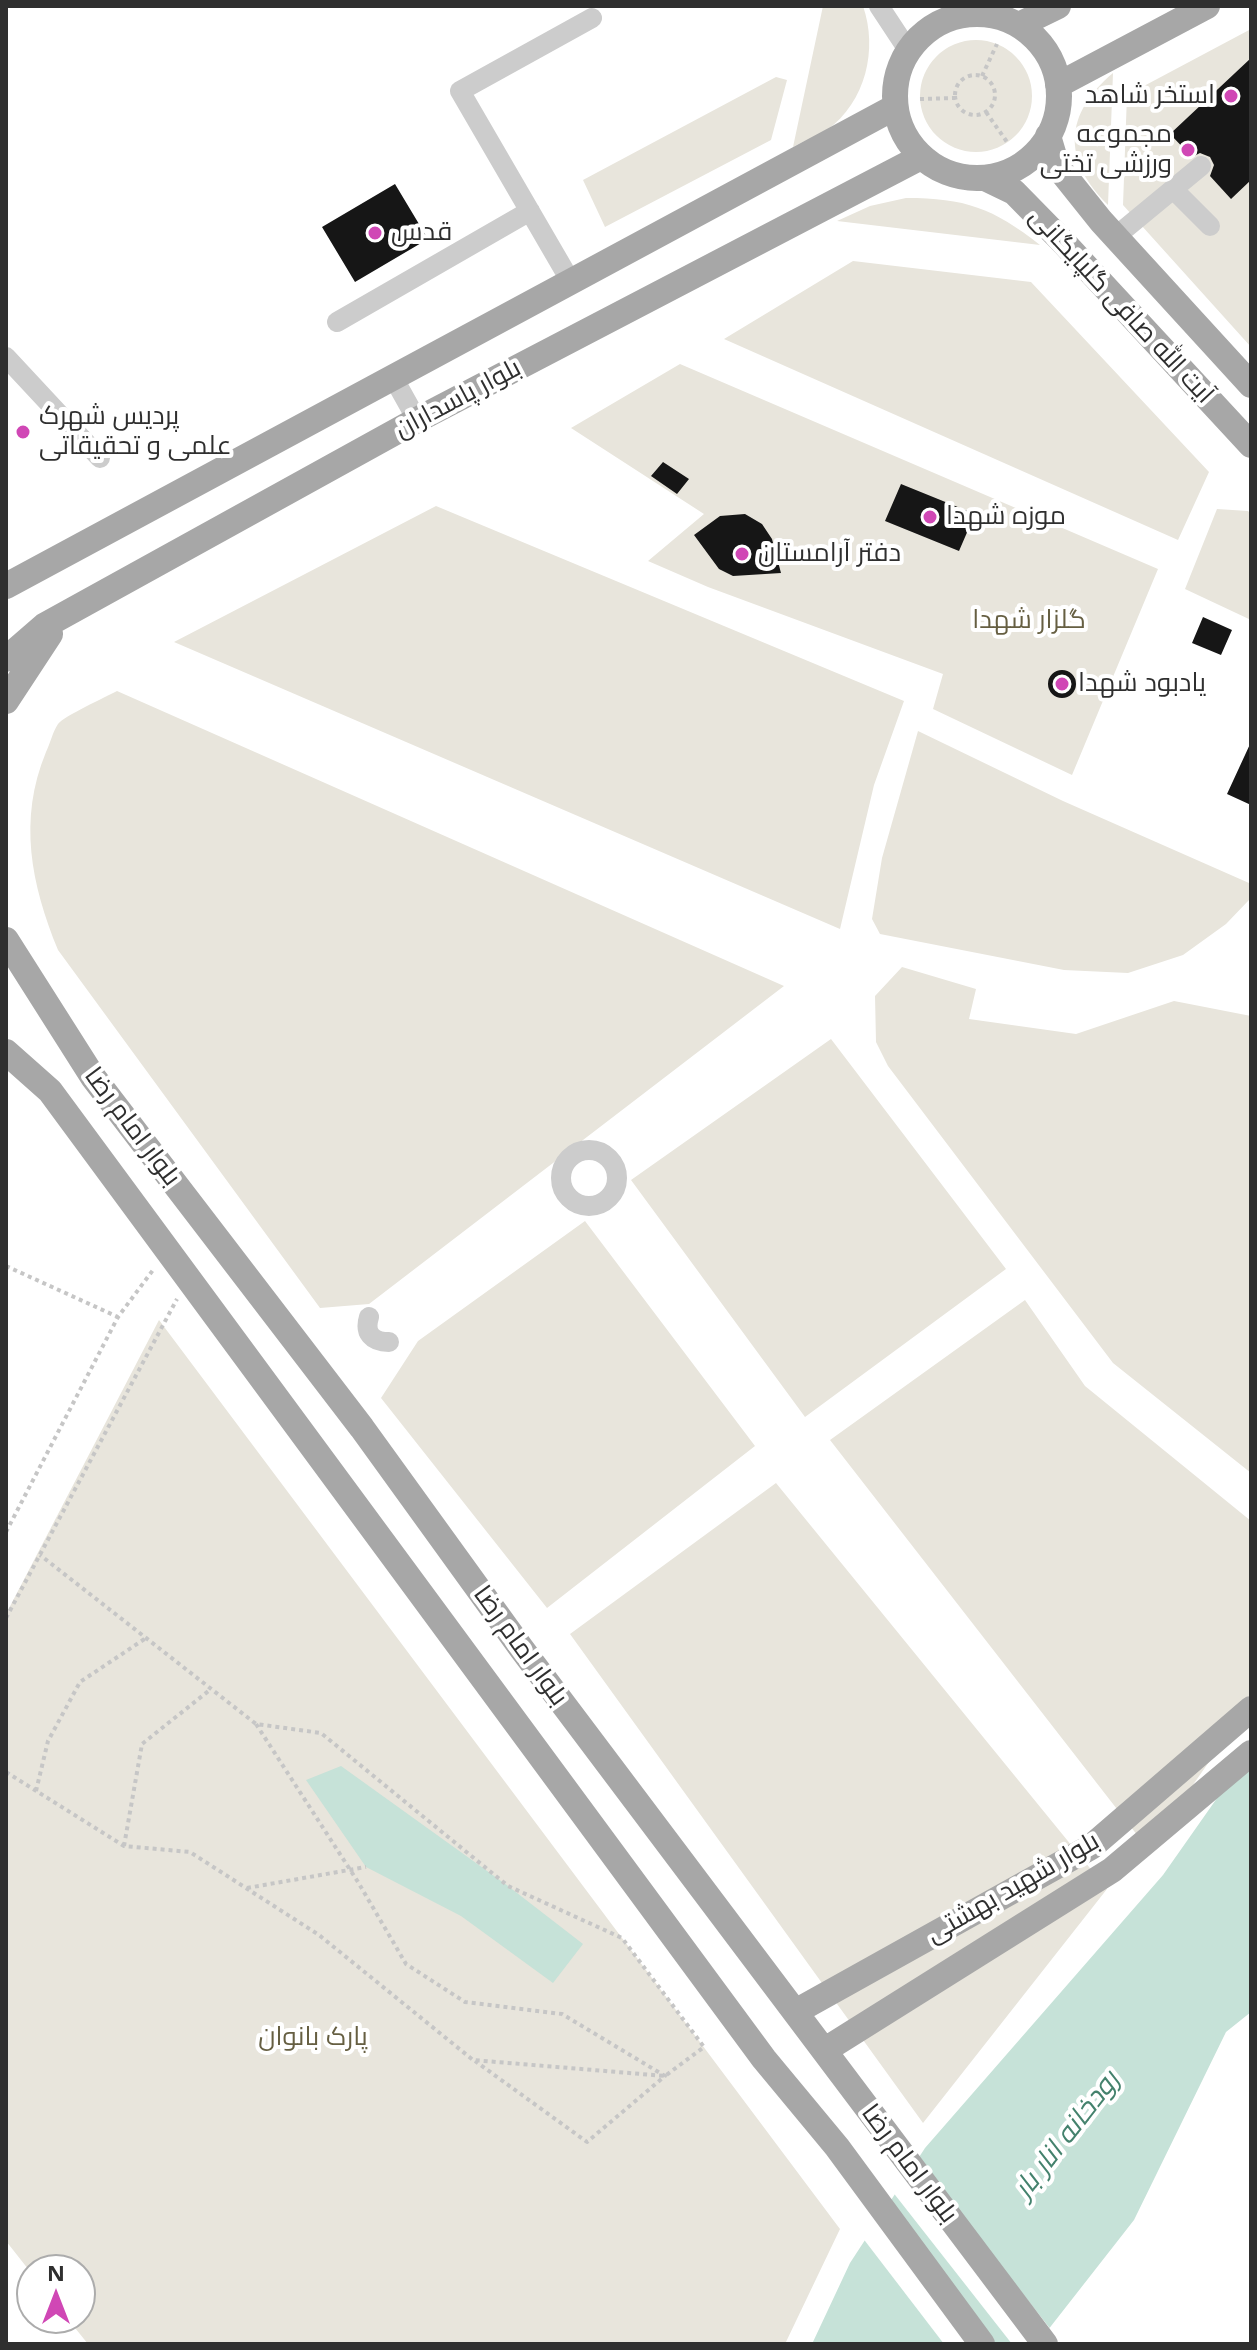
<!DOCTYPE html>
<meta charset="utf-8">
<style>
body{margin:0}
#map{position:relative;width:1257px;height:2350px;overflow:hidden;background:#fff;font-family:"Open Sans",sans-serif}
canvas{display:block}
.frame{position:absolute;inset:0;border:8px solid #2f2f2f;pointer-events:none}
.north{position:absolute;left:16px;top:2254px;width:80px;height:80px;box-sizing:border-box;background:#fff;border:2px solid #acacac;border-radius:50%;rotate:0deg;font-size:22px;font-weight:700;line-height:32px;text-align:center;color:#2f2f2f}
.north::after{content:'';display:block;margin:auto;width:28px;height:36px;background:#d047b5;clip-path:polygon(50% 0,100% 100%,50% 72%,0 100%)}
</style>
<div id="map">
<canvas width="1257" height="2350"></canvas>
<div class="frame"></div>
<div class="north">N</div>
</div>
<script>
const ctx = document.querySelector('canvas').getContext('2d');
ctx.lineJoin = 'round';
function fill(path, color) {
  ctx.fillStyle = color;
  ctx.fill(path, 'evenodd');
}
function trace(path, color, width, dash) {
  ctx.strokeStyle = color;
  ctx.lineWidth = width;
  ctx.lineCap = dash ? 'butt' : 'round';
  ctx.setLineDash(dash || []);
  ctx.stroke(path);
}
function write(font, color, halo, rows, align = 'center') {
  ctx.font = font + ' "Open Sans",Cairo,sans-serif';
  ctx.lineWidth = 8;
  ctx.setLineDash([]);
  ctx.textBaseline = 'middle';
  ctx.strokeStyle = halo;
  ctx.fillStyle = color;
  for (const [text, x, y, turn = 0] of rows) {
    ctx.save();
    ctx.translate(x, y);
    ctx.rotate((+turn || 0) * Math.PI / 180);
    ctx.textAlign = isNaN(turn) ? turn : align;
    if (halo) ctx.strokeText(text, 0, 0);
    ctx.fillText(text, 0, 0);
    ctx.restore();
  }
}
fill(new Path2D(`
 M823,6H863C878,49 866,102 827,130C817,137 804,141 793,147Z
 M1251,29V347L1123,205L1127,95Z
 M920 96a56 56 0 1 1 112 0a56 56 0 1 1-112 0Z
 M1113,73L1108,205C1062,160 1064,114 1113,73Z
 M776,77L787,80L771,140L605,227L583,180Z
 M906,198C965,198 993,208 1040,245L837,221L870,206Z
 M853,261L1031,282L1209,472L1178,540L724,339Z
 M680,364L1158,569L1072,775L933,709L943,674L708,587L648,561L704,514L571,428Z
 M436,506L904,701L874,785L840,929L174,642Z
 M1217,509L1248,511L1251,514V620L1185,589Z
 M117,691L784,986L369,1304L320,1308L58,950C31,884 18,820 46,752C50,744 53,731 58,724C64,716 106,697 117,691Z
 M918,731L1063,801L1249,883V900L1226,924L1183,955L1128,973L1064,970L880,934L872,919L882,858Z
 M902,967L976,989L969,1019L1076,1034L1174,1001L1251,1016V1473L1113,1363L888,1066L876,1042L875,996Z
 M831,1039L1006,1269L805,1417L631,1180Z
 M585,1221L755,1446L547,1608L381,1398L418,1341Z
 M1025,1300L1085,1386L1251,1521V1702L1148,1849L830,1440Z
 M159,1320L840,2229L785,2344H88L67,2318H80V2270H32V2274L6,2241V1614Z
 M776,1483L1107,1889L923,2123L570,1634Z`), '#e8e5dc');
fill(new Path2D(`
 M1251,1743V2012L1226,2032L1134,2220L1037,2344H812L850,2263L925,2148L1163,1875L1241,1764Z
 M341,1766L508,1886L583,1944L553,1983L461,1916L366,1867L306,1780Z`), '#c6e2d8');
fill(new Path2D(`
 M915,2156L1052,2331L1042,2344H1012L892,2191Z
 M883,2205L989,2344H944L862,2237Z`), '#fff');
fill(new Path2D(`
 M1251,58V180L1231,199L1210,176L1214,165L1210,157L1200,153L1192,157L1170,134Z
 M395,184L428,239L355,282L322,227Z
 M663,462L689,479L677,494L651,476Z
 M901,484L975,514L959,551L885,521Z
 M745,514L762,524L772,539L781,573L733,576L719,569L694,535L720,516Z
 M1203,617L1232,630L1221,655L1192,643Z
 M1048 684a14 14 0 1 1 28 0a14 14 0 1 1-28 0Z
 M1251,742V805L1227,794Z`), '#161616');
trace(new Path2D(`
 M955 95a20 20 0 1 1 40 0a20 20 0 1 1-40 0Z
 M982,76L997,44
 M920,99L954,98
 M986,112L1007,142
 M6,1266L118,1317
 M6,1532L118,1317L153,1270
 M6,1618L177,1299
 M256,1724L358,1882L406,1964L465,2002L562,2014L665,2076L587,2142L475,2061
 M6,1772L124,1846L190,1852L319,1935L473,2060L665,2076L704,2047L622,1938L508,1886L321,1733L256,1724L40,1555
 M36,1791L48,1741L80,1682L146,1638
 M124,1846L142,1744L211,1689
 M247,1888L366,1867`), '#c6c6c6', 4, [4, 4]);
trace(new Path2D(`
 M879,6L908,50
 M960,6L967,14
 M1173,189L1210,226
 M1115,237L1201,166
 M571,282L460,91L592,18
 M337,322L530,211
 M6,357L100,458
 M393,377L417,420
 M561 1178a28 28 0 1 1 56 0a28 28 0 1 1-56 0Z
 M369,1317C364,1333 372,1342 389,1342`), '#ccc', 20);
trace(new Path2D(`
 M895 96a82 82 0 1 1 164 0a82 82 0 1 1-164 0Z
 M1019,25L1058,6
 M1058,85L1207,6
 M1048,136L1057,166L1101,221L1251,385
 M985,178L1014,192L1065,244L1251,445
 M6,586L895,107
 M6,659L44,626L417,420L921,157
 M6,701L50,634
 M6,940L93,1077L362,1428L521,1648L1045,2344
 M6,1052L50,1091L764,2059L837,2147L982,2344
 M795,2012L1091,1847L1251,1709
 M825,2050L1112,1870L1251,1753`), '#a7a7a7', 26);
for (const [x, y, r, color] of [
 [1231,96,8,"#d047b5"],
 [1188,150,8,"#d047b5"],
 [375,233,8,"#d047b5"],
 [23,432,8,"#d047b5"],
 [930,517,8,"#d047b5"],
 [742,554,8,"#d047b5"],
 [1062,684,8,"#d047b5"]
]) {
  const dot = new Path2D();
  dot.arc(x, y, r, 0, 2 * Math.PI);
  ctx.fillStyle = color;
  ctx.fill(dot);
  trace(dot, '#fff', 3);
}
write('26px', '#2f2f2f', '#fff', [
 ["استخر شاهد",1215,96,"right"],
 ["مجموعه",1172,135,"right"],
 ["ورزشی تختی",1172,165,"right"],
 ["قدس",391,233],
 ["پردیس شهرک",39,417],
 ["علمی و تحقیقاتی",39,447],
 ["موزه شهدا",946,517],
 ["دفتر آرامستان",758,554],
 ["یادبود شهدا",1078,684]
], 'left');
write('26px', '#2f2f2f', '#fff', [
 ["آیت الله صافی گلپایگانی",1121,306,47],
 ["بلوار پاسداران",458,399,-28],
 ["بلوار امام رضا",132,1127,53],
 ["بلوار امام رضا",520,1646,54],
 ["بلوار شهید بهشتی",1013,1888,-30],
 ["بلوار امام رضا",909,2164,53]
]);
write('26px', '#665f42', '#fff', [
 ["گلزار شهدا",1029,621],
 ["پارک بانوان",313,2038]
]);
write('italic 28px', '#44826d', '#fff', [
 ["رودخانه انار بار",1067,2135,-52]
]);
</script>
